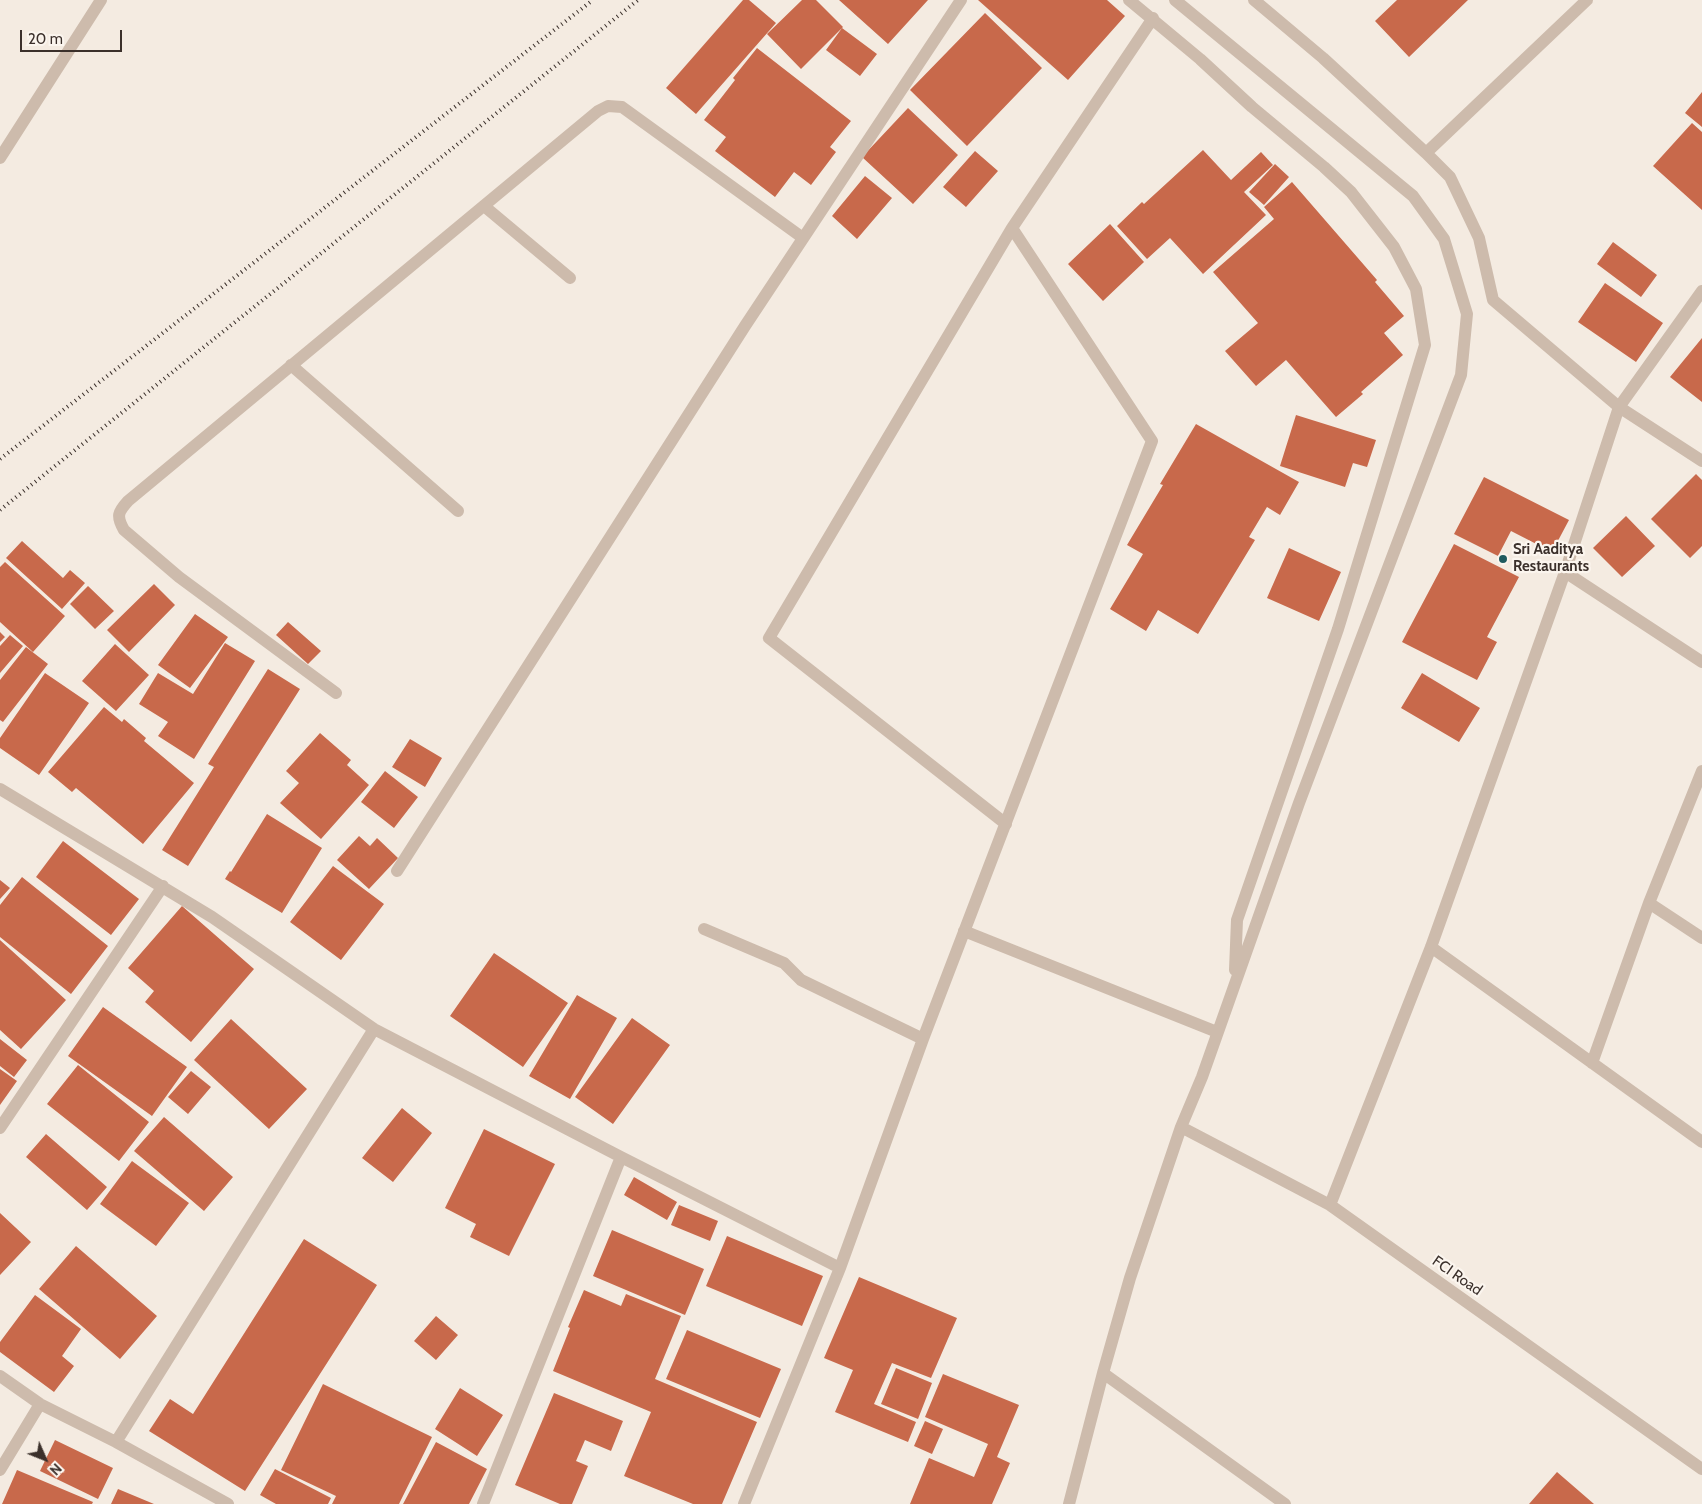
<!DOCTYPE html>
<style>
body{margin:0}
#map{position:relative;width:1702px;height:1504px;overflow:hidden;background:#f4ebe1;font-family:Cabin,sans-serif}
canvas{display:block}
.north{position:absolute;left:20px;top:1434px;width:50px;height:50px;-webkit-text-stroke:4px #fbf5ee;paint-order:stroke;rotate:134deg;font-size:14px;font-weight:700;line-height:20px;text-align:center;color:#3b302b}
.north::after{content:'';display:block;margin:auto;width:18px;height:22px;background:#3b302b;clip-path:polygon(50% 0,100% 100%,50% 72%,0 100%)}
.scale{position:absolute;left:20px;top:30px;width:102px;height:22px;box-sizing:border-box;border:2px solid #3b302b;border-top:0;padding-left:6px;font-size:15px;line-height:18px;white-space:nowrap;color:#3b302b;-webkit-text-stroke:4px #fbf5ee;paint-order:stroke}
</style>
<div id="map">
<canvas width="1702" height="1504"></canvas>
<div class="north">N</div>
<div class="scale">20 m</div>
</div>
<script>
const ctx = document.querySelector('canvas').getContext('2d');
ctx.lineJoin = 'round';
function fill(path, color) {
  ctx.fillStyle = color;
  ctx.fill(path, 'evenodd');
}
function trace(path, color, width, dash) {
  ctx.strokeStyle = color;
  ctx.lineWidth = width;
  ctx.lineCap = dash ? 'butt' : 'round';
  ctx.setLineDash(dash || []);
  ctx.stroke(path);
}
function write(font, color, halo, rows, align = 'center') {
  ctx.font = font + ' Cabin,sans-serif';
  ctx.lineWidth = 4.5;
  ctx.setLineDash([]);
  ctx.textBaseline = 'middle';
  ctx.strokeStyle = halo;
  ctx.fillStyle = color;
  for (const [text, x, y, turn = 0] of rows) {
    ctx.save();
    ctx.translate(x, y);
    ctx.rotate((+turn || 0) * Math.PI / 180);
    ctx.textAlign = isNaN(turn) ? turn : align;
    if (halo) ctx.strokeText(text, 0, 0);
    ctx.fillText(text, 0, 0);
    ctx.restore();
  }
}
fill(new Path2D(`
 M743,0H749L776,23L696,114L666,88Z
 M802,0H816L843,27L801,69L767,34Z
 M839,0H928L888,44Z
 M978,0H1107L1125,16L1068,80Z
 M1397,0H1468L1409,57L1375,21Z
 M985,13L1042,68L967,146L910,90Z
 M842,28L877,54L860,76L826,50Z
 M757,48L851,121L830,147L836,152L811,185L794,172L775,197L715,151L726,137L704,120L735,80L733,78Z
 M1702,92V127L1685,113Z
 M908,108L958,155L913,204L862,157Z
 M1692,123L1702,132V210L1653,166Z
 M1203,150L1231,180L1261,152L1273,165L1244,192L1266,215L1203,274L1170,238L1147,259L1117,226L1142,202L1144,204Z
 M975,151L998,171L966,207L943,187Z
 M1275,164L1289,177L1264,205L1249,192Z
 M865,176L892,198L857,239L832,216Z
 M1292,182L1377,280L1375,282L1404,316L1384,333L1403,355L1361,392L1363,394L1336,417L1286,360L1256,386L1225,351L1258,323L1213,272L1274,219L1264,207Z
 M1110,224L1144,262L1103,301L1068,264Z
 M1613,242L1657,275L1641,297L1597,264Z
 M1605,283L1663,323L1636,362L1578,322Z
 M1702,338V402L1670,377Z
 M1296,415L1376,440L1367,467L1353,463L1345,487L1280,466Z
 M1196,424L1299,482L1280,515L1267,507L1249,537L1255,540L1198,634L1158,610L1146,631L1110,609L1143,554L1127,545L1163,485L1160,484Z
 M1696,474L1702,480V546L1690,558L1651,519Z
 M1484,477L1569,520L1552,552L1511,531L1498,556L1454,534Z
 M1626,516L1655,546L1622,577L1593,548Z
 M22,541L63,578L70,570L85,583L62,609L6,558Z
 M1454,544L1519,577L1487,637L1497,642L1477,680L1402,642Z
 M1289,548L1341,572L1319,621L1267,598Z
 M5,562L65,616L33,652L0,622V567Z
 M154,584L175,605L129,652L107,630Z
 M88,586L114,611L95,629L70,604Z
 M195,614L228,637L190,688L158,665Z
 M288,622L321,651L308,664L276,635Z
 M0,632L5,637L0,642Z
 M10,635L23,646L0,673V646Z
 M225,643L255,661L194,759L158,736L168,722L139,704L158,673L193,694Z
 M115,644L149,675L116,711L82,681Z
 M26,647L48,664L3,722L0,720V680Z
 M268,669L300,689L188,866L162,850L214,767L208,764Z
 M45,673L89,703L39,775L0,748V738Z
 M1422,673L1480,708L1459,742L1401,708Z
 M104,707L122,722L124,719L146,738L144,741L194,783L143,844L76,788L72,792L48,772Z
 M320,733L351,760L347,765L369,785L321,839L280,803L299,783L286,771Z
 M410,739L442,758L425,787L392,767Z
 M385,771L418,797L394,828L361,802Z
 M267,814L322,848L282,913L225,879L230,871L231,872Z
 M359,836L370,846L377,838L398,858L369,889L337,860Z
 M63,841L139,899L111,935L36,877Z
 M333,866L384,904L341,960L290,922Z
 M22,877L108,946L71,994L0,937V905Z
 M0,880L10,888L0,899Z
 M182,906L254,969L191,1042L145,1002L154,991L128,968Z
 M0,940L66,1000L21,1049L0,1030Z
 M494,953L568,1003L523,1067L450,1016Z
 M577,995L617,1018L570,1099L529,1076Z
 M103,1007L187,1067L152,1116L68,1056Z
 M632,1018L670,1045L613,1124L575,1097Z
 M231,1019L307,1089L269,1129L194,1060Z
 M0,1039L27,1060L14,1077L0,1066Z
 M78,1065L149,1122L119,1161L47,1104Z
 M0,1069L17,1081L0,1105Z
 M191,1071L211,1087L188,1114L168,1097Z
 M402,1108L432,1133L393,1182L362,1158Z
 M164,1117L233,1177L204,1211L134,1151Z
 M484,1129L555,1164L509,1256L470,1237L476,1224L445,1208Z
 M46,1134L107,1187L87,1210L26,1157Z
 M132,1161L189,1203L156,1246L100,1204Z
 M634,1177L677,1202L667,1220L624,1195Z
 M679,1205L718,1221L710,1241L671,1225Z
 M0,1213L31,1242L0,1275Z
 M612,1230L704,1269L685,1315L593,1276Z
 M727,1236L823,1276L802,1326L706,1286Z
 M304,1239L377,1285L245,1491L149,1431L170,1399L193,1414Z
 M76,1246L157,1316L120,1359L39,1289Z
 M859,1277L957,1318L931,1378L892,1363L874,1404L916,1422L908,1442L835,1412L853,1370L824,1358Z
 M584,1290L621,1306L626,1294L681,1316L655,1379L757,1422L722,1504H693L624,1476L651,1412L553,1371L570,1328L568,1327Z
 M35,1295L81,1329L62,1356L74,1366L54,1392L0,1352V1342Z
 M436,1316L458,1335L436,1360L414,1341Z
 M687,1330L781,1369L760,1418L666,1379Z
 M896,1368L932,1383L918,1419L881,1404Z
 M943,1374L1019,1405L997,1457L1010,1463L992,1504H910L929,1458L974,1477L988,1444L925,1417Z
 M323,1384L432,1437L399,1504H332L336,1496L281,1470Z
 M460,1388L503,1415L477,1456L435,1429Z
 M554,1393L623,1421L611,1451L585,1440L576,1461L588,1466L572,1504H560L515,1485Z
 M925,1421L943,1429L932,1454L914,1446Z
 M55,1440L113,1468L98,1499L40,1471Z
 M436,1442L487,1469L469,1504H403Z
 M275,1469L331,1498L328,1504H276L260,1495Z
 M17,1470L93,1502L92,1504H2Z
 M1557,1472L1594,1504H1529Z
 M118,1489L154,1504H111Z`), '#c8694b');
trace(new Path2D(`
 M1129,0L1200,59L1252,107L1324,167L1351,192L1394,247L1416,289L1425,345L1338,629L1237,920L1235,970
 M1254,0L1323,58L1426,153
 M1587,0L1426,153L1450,177L1479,238L1493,300L1619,407L1702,461
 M0,158L101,0
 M484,206L570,278
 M291,365L458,511
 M1565,572L1702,662
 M336,693L179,577L124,530C116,516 118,512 128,501L598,111L608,106L622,107L803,238
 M0,789L212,917L374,1029L621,1157L840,1268
 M1006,824L769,638L1012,228
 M397,871L745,326L961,0
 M1649,903L1702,938
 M704,929L784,963L801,980L923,1039
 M964,931L1217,1032
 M1431,947L1702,1142
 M1592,1063L1649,903L1702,771
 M1181,1127L1330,1205L1702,1469
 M0,1128L163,886
 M1330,1205L1431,947L1565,572L1619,407L1702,291
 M1103,1373L1285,1504
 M0,1376L40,1404L116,1442L228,1504
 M116,1442L374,1029
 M0,1470L40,1404
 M483,1504L621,1157
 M744,1504L840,1268L923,1039L1152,441L1012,228L1153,18
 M1069,1504L1103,1373L1130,1278L1181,1127L1202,1077L1299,803L1461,375L1467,314L1444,239L1413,196L1175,0`), '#cdbbac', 12);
trace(new Path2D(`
 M0,459L593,0
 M0,510L638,0`), '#3b302b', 4, [1, 4]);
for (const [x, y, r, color] of [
 [1503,559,5,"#1f5a5e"]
]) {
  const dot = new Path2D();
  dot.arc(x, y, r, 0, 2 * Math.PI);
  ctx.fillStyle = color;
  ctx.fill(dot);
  trace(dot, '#fbf5ee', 2);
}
write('bold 15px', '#3b302b', '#fbf5ee', [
 ["Sri Aaditya",1513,550],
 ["Restaurants",1513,567]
], 'left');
write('15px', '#3b302b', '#fbf5ee', [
 ["FCI Road",1457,1276,35]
]);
</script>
